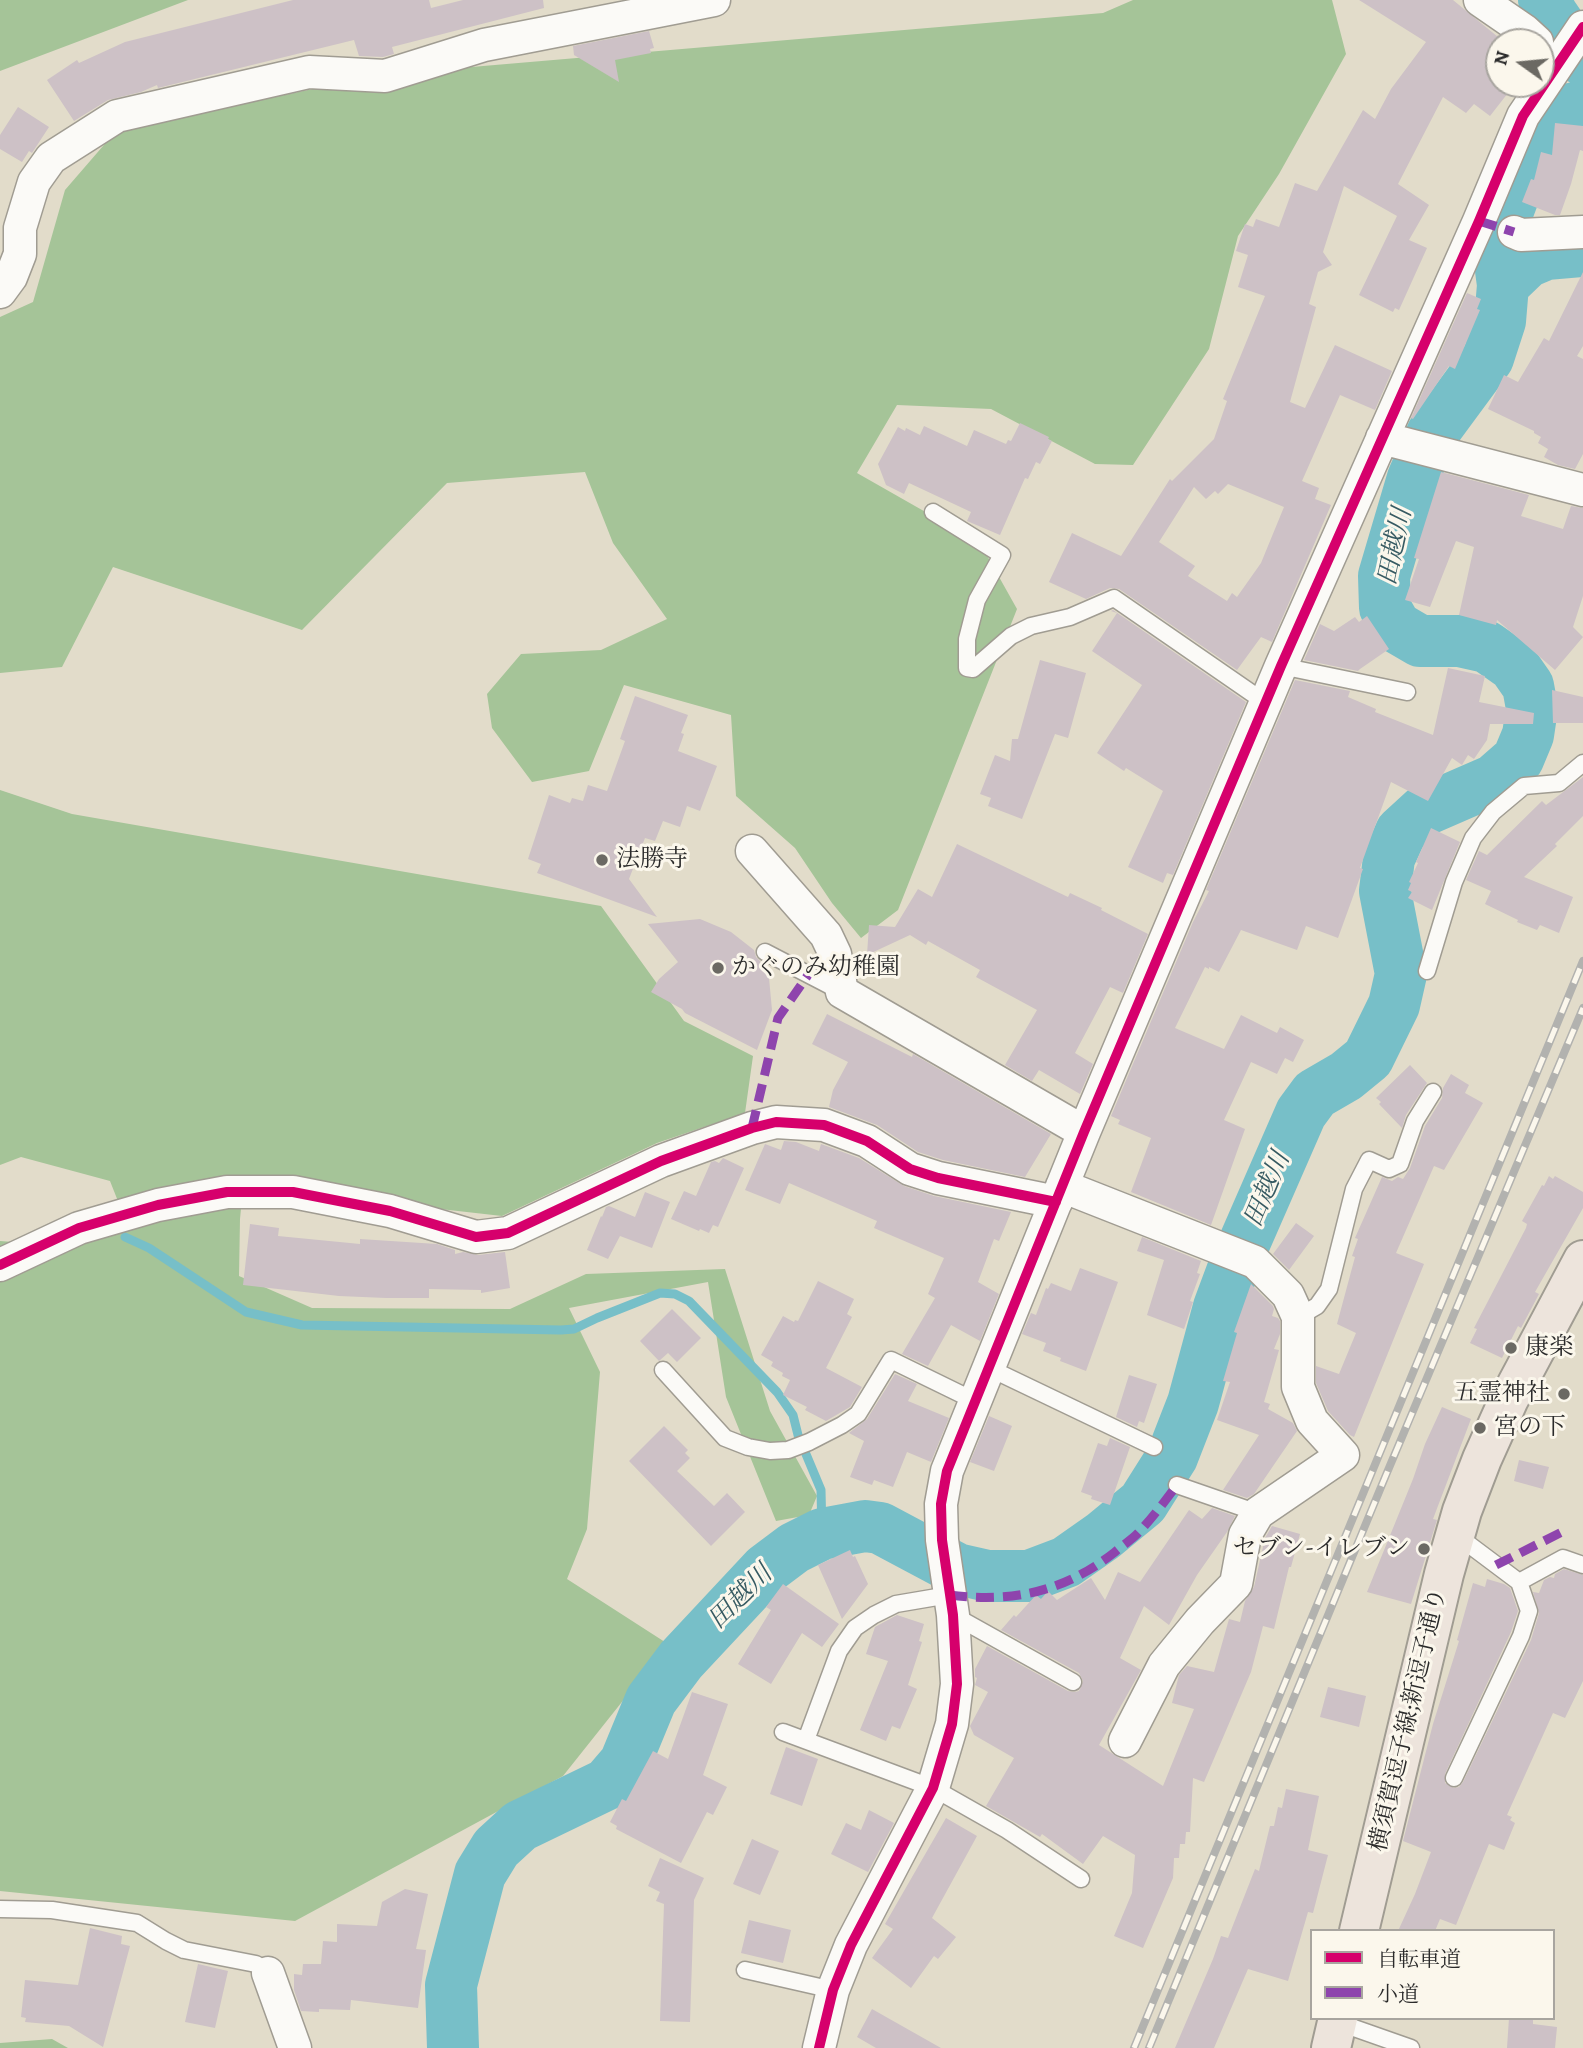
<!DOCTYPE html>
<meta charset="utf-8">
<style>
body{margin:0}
#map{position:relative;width:1583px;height:2048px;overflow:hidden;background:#e2dcca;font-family:Alegreya,"Noto Serif JP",serif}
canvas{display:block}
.legend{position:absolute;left:1310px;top:1929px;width:245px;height:91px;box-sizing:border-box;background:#fbf7ec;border:2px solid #a8a59f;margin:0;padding:9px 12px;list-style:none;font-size:21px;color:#2b2b2b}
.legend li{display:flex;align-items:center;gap:14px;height:35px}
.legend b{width:35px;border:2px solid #a8a59f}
.north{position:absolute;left:1485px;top:28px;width:70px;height:70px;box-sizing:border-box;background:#fbf7ec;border:2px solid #a8a59f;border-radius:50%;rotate:285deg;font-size:19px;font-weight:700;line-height:28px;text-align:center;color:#2b2b2b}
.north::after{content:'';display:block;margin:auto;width:24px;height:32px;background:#6b6963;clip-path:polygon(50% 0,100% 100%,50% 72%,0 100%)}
</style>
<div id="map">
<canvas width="1583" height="2048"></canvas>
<ul class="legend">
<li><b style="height:9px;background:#d6006c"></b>自転車道</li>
<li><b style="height:9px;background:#8e44ad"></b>小道</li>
</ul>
<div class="north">N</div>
</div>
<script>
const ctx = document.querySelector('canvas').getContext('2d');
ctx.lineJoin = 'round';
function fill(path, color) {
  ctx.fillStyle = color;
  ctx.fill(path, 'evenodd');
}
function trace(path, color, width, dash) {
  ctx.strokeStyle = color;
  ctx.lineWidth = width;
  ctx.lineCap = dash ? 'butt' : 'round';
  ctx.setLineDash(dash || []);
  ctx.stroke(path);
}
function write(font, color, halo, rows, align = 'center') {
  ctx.font = font + ' Alegreya,"Noto Serif JP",serif';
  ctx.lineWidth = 6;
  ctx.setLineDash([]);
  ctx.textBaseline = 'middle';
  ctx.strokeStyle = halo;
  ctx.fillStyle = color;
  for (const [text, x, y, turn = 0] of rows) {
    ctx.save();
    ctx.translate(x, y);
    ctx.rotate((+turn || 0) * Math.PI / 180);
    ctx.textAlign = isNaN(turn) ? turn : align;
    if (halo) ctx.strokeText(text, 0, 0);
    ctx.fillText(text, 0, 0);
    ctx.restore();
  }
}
fill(new Path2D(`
 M0,0H188L0,71Z
 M1133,0H1332L1346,54L1279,174L1238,236L1209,349L1133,465L1095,464L991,409L897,405L857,473L980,543L1017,609L898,910L861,938L832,903L795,848L736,796L731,715L624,685L589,771L532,782L492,728L487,694L521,654L601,650L667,619L613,543L585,472L447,483L302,630L113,567L62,667L0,673V317L33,302L65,190L116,131L378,75L1103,13Z
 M0,790L72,814L601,906L684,1021L753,1056L745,1113L657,1143L502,1216L405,1205L244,1177L240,1219L239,1276L312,1308L510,1309L586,1274L725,1269L770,1411L817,1496L809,1515L776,1521L726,1397L708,1282L569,1308L600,1372L587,1529L567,1579L668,1644L563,1776L295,1921L0,1891V1241L77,1247L82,1239L129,1229L110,1181L21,1157L0,1165Z
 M52,2039L68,2048H0V2043Z`), '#a5c498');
trace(new Path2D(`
 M125,1237L149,1248L246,1312L302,1325L561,1330L574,1329L597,1318L660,1293L675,1294L689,1301L777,1392L793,1415L798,1435L821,1490L822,1534`), '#77bfc8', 9);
trace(new Path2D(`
 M1544,0L1553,16L1583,60
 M1503,285L1527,262L1546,254L1583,251
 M453,2048L451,1985L480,1874L496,1848L520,1826L607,1784L625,1763L651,1700L681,1660L766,1569L794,1548L822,1534L865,1526L880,1528L957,1569L988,1576H1029L1066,1562L1103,1536L1143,1503L1172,1457L1193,1403L1219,1307L1235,1264L1301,1113L1315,1094L1346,1076L1368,1058L1394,1005L1401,974L1385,891L1389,858L1401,832L1425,810L1494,780L1518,759L1528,735L1532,708L1528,686L1514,666L1487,647L1460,641H1420L1396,627L1385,608L1384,576L1413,478L1432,434L1488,358L1500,321L1503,285L1497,240L1543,116L1583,106`), '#77bfc8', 52);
fill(new Path2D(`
 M293,0H429L431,8L463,0H543L544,8L392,47L394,54L383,57L359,56L354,40L158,88L157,85L141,92L108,100L74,121L47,80L77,60L79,63L125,42Z
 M1359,0H1453L1504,42H1499V84H1515L1490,116L1474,104L1466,113L1443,97L1398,184L1429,205L1409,240L1427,248L1399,310L1395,308L1393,312L1359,295L1397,216L1344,186L1323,252L1332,265L1318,272L1309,304L1316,307L1290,402L1305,408L1335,345L1392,371L1375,410L1340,395L1302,481L1319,488L1315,499L1331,505L1272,642L1261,637L1237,670L1119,589L1110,588L1086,599L1049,582L1072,533L1121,556L1170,479L1172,481L1214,439L1227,401L1223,399L1265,296L1238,287L1248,255L1236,251L1245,224L1253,227L1256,219L1279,227L1295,183L1317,191L1363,110L1375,119L1391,89L1426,42ZM1228,484L1284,507L1261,563L1237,597L1232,593L1227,601L1188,576L1195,566L1159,542L1194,487L1206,499L1215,491L1218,494Z
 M649,31L654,48L650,49L651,53L615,60L619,82L574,55L573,46Z
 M18,107L49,127L32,153L29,151L22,162L0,149V135Z
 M1555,123L1583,126V151L1580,150L1571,184L1560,215H1555L1522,202L1531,179L1534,180L1541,152L1552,155Z
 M1583,272V346L1577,356L1583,359V454L1575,469L1558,465L1544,457L1548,449L1538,443L1541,437L1534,433V431L1488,409L1504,375L1518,382L1544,338L1549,341Z
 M1467,293L1481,299L1477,309L1480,310L1455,369L1449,366L1413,419L1411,418Z
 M1020,423L1049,437L1048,439L1052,441L1040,464L1036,462L1028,479L1025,478L1000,535L967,521L971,512L909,483L904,494L886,485L878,464L898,427L905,431L906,428L920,435L924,426L967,446L974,430L1006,444L1008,440L1011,441Z
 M1441,472L1529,495L1521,516L1563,529L1571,506L1583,508V596L1573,627L1583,637L1555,670L1497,620L1496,625L1459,615L1474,547L1456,541L1430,607L1405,600L1419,559L1414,558Z
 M1113,610L1246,702L1173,875L1167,873L1163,883L1128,867L1163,791L1126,768L1124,771L1097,753L1142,685L1092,651L1117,613L1111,611Z
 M1367,616L1389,649L1360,669L1358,671L1304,660L1320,624L1334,631L1355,617L1359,622Z
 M1040,660L1086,673L1068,738L1055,734L1022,819L988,806L991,798L980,794L995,755L1010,761L1012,739H1018Z
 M1448,668L1485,676L1479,702L1534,713L1533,724H1490L1487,740L1474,759L1468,755L1462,765L1452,758L1428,801L1391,782L1360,868L1363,869L1338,938L1306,926L1297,950L1241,930L1219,972L1209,967V969L1205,967L1175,1028L1224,1049L1241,1015L1277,1033L1280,1027L1304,1040L1293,1062L1285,1058L1277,1074L1251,1062L1224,1120L1245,1129L1211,1225L1131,1192L1151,1138L1118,1124L1120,1120L1111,1116L1193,922L1209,891L1206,890L1295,680L1350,691L1348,697L1376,709L1375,712L1433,735Z
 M1552,690L1583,697V723H1553Z
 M635,696L688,715L681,733L684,734L678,751L717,766L700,811L687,806L680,827L663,821L655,841L645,838L629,879L657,917L537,873L541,864L528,859L549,795L570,803L572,798L583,801L588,785L607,791L625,741L620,739Z
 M1583,777V816L1555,844L1557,846L1524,877L1573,897L1559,933L1540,925L1537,930L1517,922L1518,920L1485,904L1491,891L1466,880L1479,851L1487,855L1542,801L1546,805Z
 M1431,828L1460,842L1432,910L1408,898L1412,892L1408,890L1411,883L1409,882L1418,863L1416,862Z
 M957,844L1068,897L1070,893L1102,908L1101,910L1148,934L1123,993L1110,987L1075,1053L1093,1064L1080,1094L1039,1070L1032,1081L1005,1065L1037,1010L976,977L980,970L928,941L926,945L910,935L867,955L869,925L895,927L918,889L932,897Z
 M700,919L731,932L754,950L756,957L760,961L769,978L772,1010L757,1050L685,1013L682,1009L651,992L659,979L678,962L648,924Z
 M827,1014L912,1057L913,1054L1051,1134L1025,1177L943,1160L918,1152L877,1125L829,1107L833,1090L848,1062L812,1044Z
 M1410,1065L1427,1083L1406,1115L1402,1128L1379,1104L1381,1102L1376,1098Z
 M1451,1074L1469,1085L1465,1093L1483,1103L1444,1170L1434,1166L1396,1253L1424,1264L1354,1437L1350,1435L1328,1411L1316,1383V1366L1339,1374L1356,1333L1337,1324L1355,1257L1352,1256L1358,1239L1355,1238L1382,1177L1392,1181L1398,1177L1403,1179L1410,1168L1425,1126L1442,1098L1443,1088Z
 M784,1141L796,1142L819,1151L821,1144L859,1158L904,1186L934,1196L1011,1212L999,1241L994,1239L978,1282L999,1294L980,1341L951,1325L928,1366L902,1354L935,1298L928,1294L944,1258L874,1228L877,1221L789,1183L780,1204L745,1190L765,1144L781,1150Z
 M723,1158L744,1168L718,1227L713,1225L709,1233L700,1229L699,1231L671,1219L684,1191L696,1196L711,1162L715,1161L719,1163Z
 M1549,1176L1553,1179L1555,1176L1583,1192V1208L1535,1292L1539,1294L1521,1328L1518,1326L1502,1358L1470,1343L1477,1329L1474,1328L1526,1228L1527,1224L1522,1221L1542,1185L1544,1186Z
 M645,1192L670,1202L652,1248L620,1236L608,1259L587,1250L601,1216L602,1217L606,1207L609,1206L635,1217Z
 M1296,1223L1314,1236L1289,1270L1273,1254Z
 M250,1224L279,1228L278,1236L360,1244V1239L437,1244L455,1250V1254L463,1252L478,1255L505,1252L510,1288L481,1293V1290L429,1289V1298H386L339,1296L243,1285Z
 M1142,1237L1201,1261L1197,1273L1200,1274L1190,1301L1193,1302L1184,1329L1147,1315L1164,1260L1137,1251Z
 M1080,1268L1118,1282L1086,1371L1060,1361L1061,1358L1043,1351L1046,1343L1022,1334L1031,1313L1036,1315L1046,1288L1048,1289L1051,1283L1071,1291Z
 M818,1281L854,1299L847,1314L852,1317L826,1368L862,1387L850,1407L826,1421L805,1410L807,1407L783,1395L790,1380L782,1376L783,1373L771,1366L773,1362L761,1355L783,1316L794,1322L795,1320L798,1321Z
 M1251,1284L1273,1306L1274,1309L1272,1316L1278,1318L1280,1321V1334L1274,1349L1279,1350L1264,1402L1270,1404L1268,1409L1293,1423L1297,1431L1254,1494L1247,1498L1223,1490L1259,1435L1217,1420L1230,1382L1223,1381L1237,1333L1234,1332Z
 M672,1309L701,1338L677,1362L668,1353L659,1361L640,1341Z
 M895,1374L917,1384L908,1401L949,1418L931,1462L907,1452L893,1487L874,1480L872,1485L850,1477L864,1441L849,1433L867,1419Z
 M1129,1375L1157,1384L1144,1423L1139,1421L1137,1427L1116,1417Z
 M1442,1407L1471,1419L1433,1519L1437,1520L1411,1604L1367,1592L1413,1479L1425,1444Z
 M989,1416L1012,1426L994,1471L970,1462Z
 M664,1426L688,1450L685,1453L690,1458L677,1471L714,1506L727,1493L745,1512L711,1546L629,1461Z
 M1110,1438L1130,1447L1110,1505L1091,1499L1092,1496L1081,1492L1098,1443L1107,1446Z
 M1519,1460L1549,1467L1543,1489L1514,1481Z
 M1212,1508L1235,1516L1227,1532L1197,1575L1169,1625L1144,1606L1120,1658L1141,1670L1099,1745L1163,1786L1194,1709L1172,1703L1179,1675L1187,1666L1214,1672L1229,1619L1240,1622L1245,1601L1254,1587L1265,1538L1272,1526L1300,1534L1291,1567H1289L1274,1629L1263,1626L1251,1672L1204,1782L1193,1778L1190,1832H1186L1185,1844H1180L1179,1858H1174L1173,1878L1143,1948L1114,1936L1132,1893L1135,1855L1103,1836L1083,1864L1042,1834L1040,1837L986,1806L1014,1758L974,1735L970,1726L988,1692L975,1685L977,1678L975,1677V1669L987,1646L1068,1691L1074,1692L1079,1691L1083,1681L1079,1673L1001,1630L1014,1615L1016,1617L1036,1595L1041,1599L1048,1591L1057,1600L1091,1578L1105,1600L1118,1572L1140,1582L1189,1510L1202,1519Z
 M850,1550L853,1557L855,1556L868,1584L842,1619L818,1565Z
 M1564,1569L1583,1575V1681L1565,1718L1553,1713L1507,1815L1512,1817L1510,1820L1515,1823L1504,1850L1489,1844L1456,1925L1440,1919L1435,1931H1398L1415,1894L1431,1852L1403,1841L1433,1724L1459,1641L1457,1640L1473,1583L1485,1587L1487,1579L1504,1584L1510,1588L1518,1611L1511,1632L1445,1774V1783L1454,1788L1459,1787L1463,1782L1531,1640L1539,1613L1533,1592L1539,1593L1544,1580L1550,1577L1554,1578L1555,1574Z
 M783,1584L839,1624L822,1647L802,1633L771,1684L738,1664L771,1610L766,1607Z
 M897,1615L924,1624L919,1641L922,1642L908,1685L917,1689L900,1729L892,1726L886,1741L860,1730L888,1661L866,1654L875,1627Z
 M1328,1687L1366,1696L1359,1727L1320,1717Z
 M692,1692L728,1704L703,1775L727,1787L713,1815L707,1812L681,1863L616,1829L617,1826L610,1822L622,1799L626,1801L653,1751L668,1759Z
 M786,1747L818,1759L802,1806L770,1794Z
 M1286,1789L1319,1796L1308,1850L1328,1855L1313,1913L1308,1912L1288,1981L1248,1969L1214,2048H1175L1213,1959L1221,1936L1228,1938L1255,1869L1259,1871L1270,1826H1274L1278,1807L1282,1808Z
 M869,1810L894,1823L868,1872L831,1854L846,1823L861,1830Z
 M946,1818L977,1836L932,1918L956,1937L938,1959L934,1956L911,1988L872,1958L893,1929L885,1924Z
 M752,1839L779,1851L760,1895L733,1884Z
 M660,1858L704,1878L694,1900L690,2022L660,2021L664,1904L656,1901L660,1892L648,1886Z
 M405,1889L428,1894L416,1949L426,1950L418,2008L351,2000L350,2010L319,2009V2012L301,2011L294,1990V1974L302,1975L303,1964H321L323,1941L337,1942V1924L377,1926L382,1902Z
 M749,1920L791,1930L783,1963L741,1953Z
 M90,1928L122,1936L121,1944L130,1946L103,2047L69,2026L25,2022L26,2018L21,2017L25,1980L78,1985Z
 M198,1964L228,1971L215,2028L185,2022Z
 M872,2009L941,2048H876L857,2037Z
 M1509,2018H1533V2024L1557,2027L1555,2048H1507Z`), '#cdc1c6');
const service = new Path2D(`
 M933,512L1002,555L977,600L967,639V668L973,669L1011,636L1031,626L1070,617L1114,598L1266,703
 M1281,666L1407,692
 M765,952L842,992
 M1427,971L1454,882L1473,838L1493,812L1524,786L1559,783L1583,763
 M1298,1317L1317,1306L1329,1289L1354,1189L1369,1160L1389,1169L1400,1164L1415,1121L1433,1092
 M989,1368L1154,1447
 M663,1370L725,1438L748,1447L770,1451L788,1450L809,1442L842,1425L858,1414L891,1360L975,1401
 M1177,1485L1258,1513
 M1455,1534L1519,1582L1563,1558L1583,1565
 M953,1615L1073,1682
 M783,1732L933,1788L1007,1830L1081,1879
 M806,1740L839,1651L855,1628L874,1615L896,1604L949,1595
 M1454,1778L1521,1636L1529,1611L1519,1582
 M0,1909L52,1910L137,1923L166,1941L184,1950L256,1964L268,1973
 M745,1970L833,1990
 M1337,2022L1411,2048`);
const minor = new Path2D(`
 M1480,0L1525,31L1537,42
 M1514,232L1521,235L1583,232
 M0,292L11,277L20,254V228L34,182L51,158L117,116L309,72L385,76L484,45L714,0
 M1382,438L1583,490
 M752,851L826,935L835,954L842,992L1084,1132
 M1062,1186L1255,1262L1288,1295L1298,1317V1387L1312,1421L1343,1455L1258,1513L1245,1535L1236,1584L1200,1621L1164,1665L1125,1741
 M0,1265L79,1228L158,1205L227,1192H293L390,1211L476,1237L508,1233L661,1161L752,1128L776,1122L824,1125L867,1141L910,1169L938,1178L1056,1202
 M268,1973L295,2048
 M819,2048L833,1990L851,1945L933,1788L952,1724L957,1684L953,1615L942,1540L941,1504L947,1471L1084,1132L1281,666L1479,221L1523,116L1583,27`);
const primary = new Path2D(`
 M1359,1931L1444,1574L1462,1511L1482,1459L1509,1399L1583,1260
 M1331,2048L1338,2018`);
trace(service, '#a09c92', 19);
trace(minor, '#a09c92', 35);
trace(primary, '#a09c92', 42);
trace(service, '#fbfaf7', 16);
trace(minor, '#fbfaf7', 32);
trace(primary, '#ede4dc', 38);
const rail = new Path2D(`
 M1134,2048L1583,961
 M1149,2048L1386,1475L1583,1008`);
trace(rail, '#b2b2af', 8);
trace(rail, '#fbf7ec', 5, [16]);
trace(new Path2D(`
 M1479,221L1514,232
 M752,1128L778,1018L808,975
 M1496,1565L1564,1531
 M949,1595C1013,1603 1064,1592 1115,1552C1123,1545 1133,1539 1140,1531C1153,1517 1165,1501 1177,1485`), '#8e44ad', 9, [18, 9]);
trace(new Path2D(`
 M0,1265L79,1228L158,1205L227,1192H293L390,1211L476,1237L508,1233L661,1161L752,1128L776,1122L824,1125L867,1141L910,1169L938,1178L1056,1202
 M819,2048L833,1990L851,1945L933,1788L952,1724L957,1684L953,1615L942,1540L941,1504L947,1471L1084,1132L1281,666L1479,221L1523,116L1583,27`), '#d6006c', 10);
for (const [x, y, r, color] of [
 [602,860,7,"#6b6963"],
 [718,968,7,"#6b6963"],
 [1511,1348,7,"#6b6963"],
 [1564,1394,7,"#6b6963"],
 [1480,1428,7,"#6b6963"],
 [1424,1549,7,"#6b6963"]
]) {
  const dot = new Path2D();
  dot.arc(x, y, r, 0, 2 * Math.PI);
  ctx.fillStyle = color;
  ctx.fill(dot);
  trace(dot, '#fbf7ec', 2.5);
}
write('24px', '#2b2b2b', '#fbf7ec', [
 ["法勝寺",616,860],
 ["かぐのみ幼稚園",732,968],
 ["康楽",1525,1348],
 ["五霊神社",1550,1394,"right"],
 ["宮の下",1494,1428],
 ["セブン-イレブン",1410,1549,"right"]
], 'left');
write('24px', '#2b2b2b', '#fbf7ec', [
 ["横須賀逗子線;新逗子通り",1409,1720,-77]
]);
write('italic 26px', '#365a62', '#fbf7ec', [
 ["田越川",1396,547,-78],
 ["田越川",1268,1190,-67],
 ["田越川",741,1598,-45]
]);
</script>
